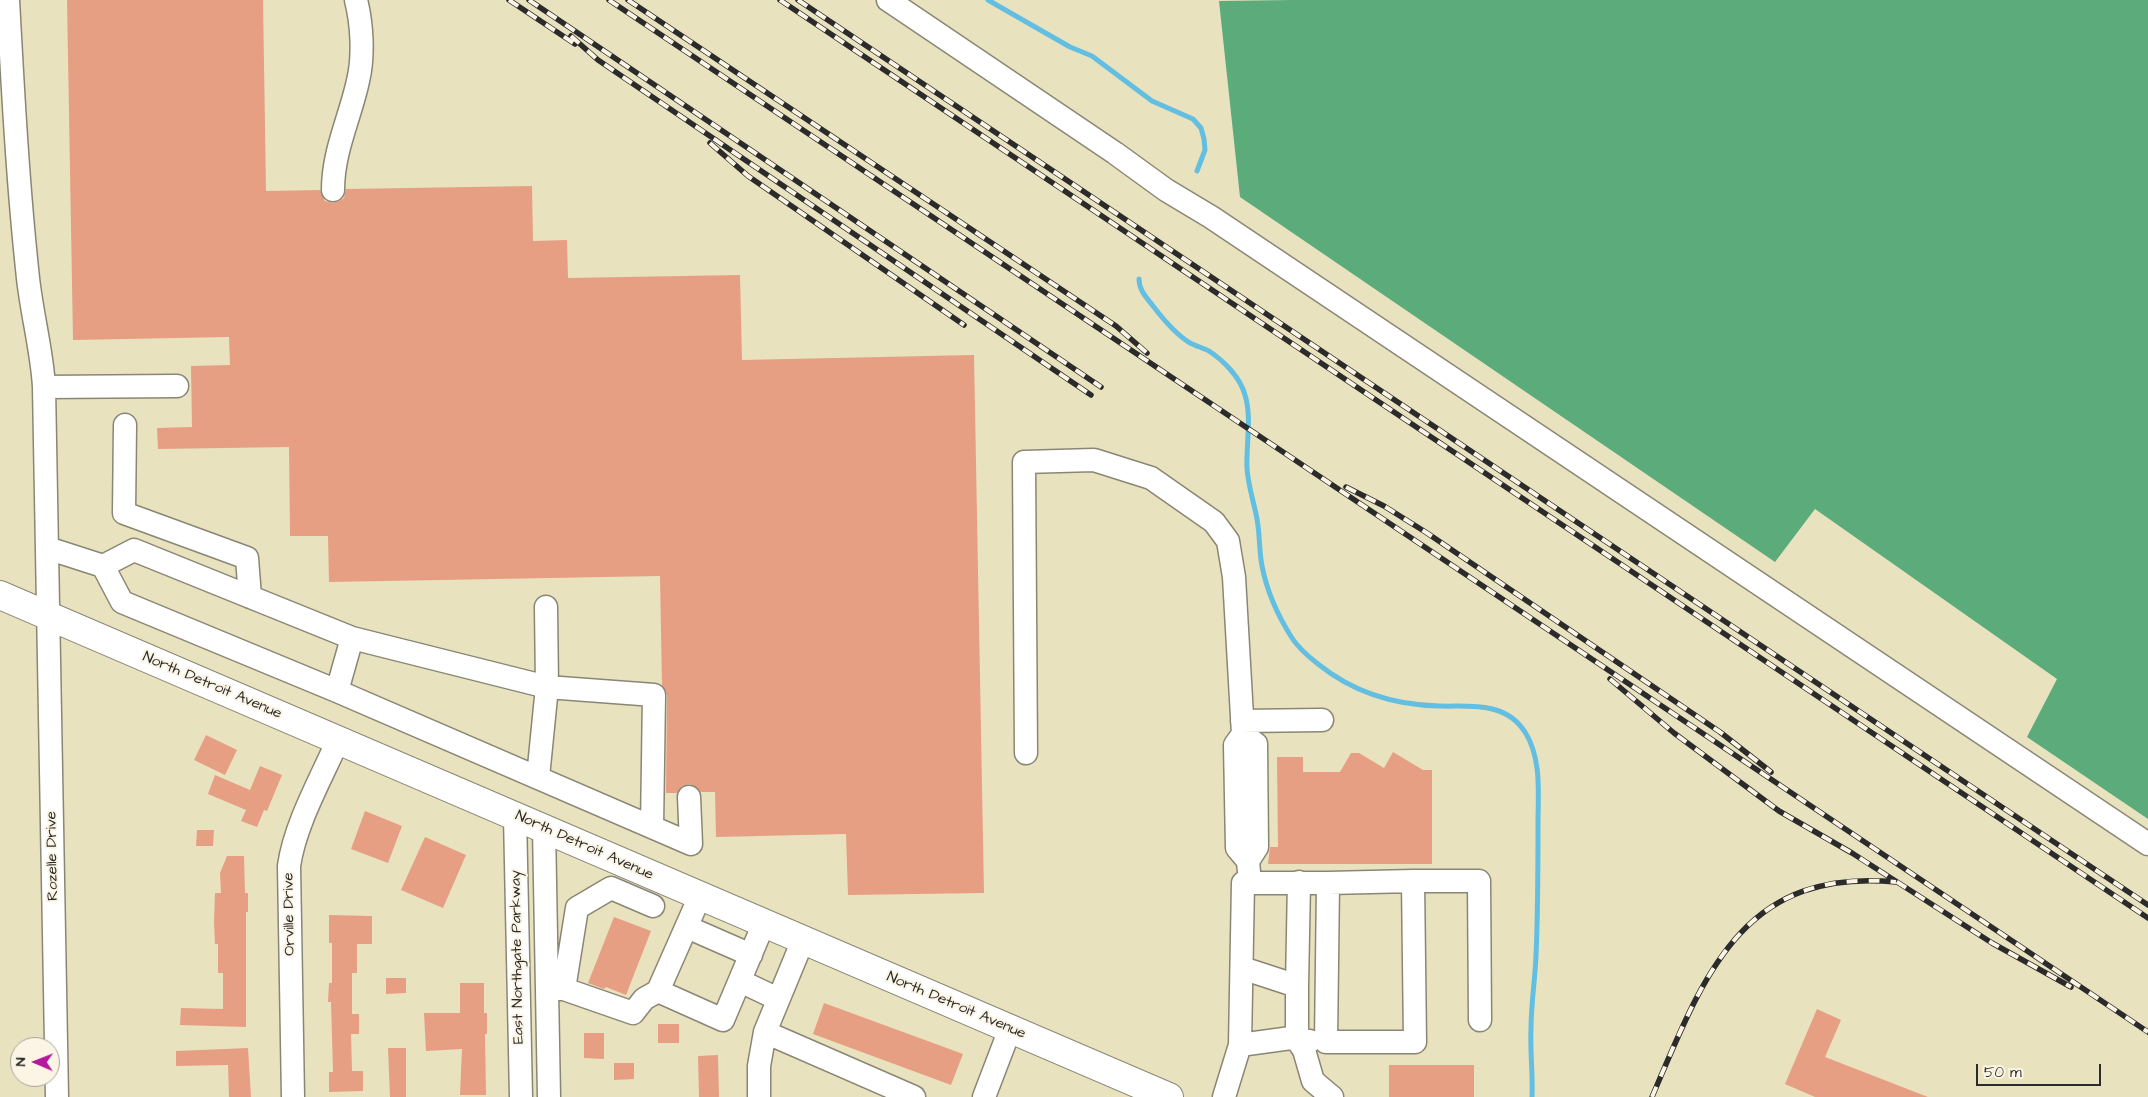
<!DOCTYPE html>
<style>
body{margin:0}
#map{position:relative;width:2148px;height:1097px;overflow:hidden;background:#e9e2bf;font-family:"Architects Daughter",sans-serif}
canvas{display:block}
.north{position:absolute;left:10px;top:1037px;width:50px;height:50px;box-sizing:border-box;background:#fcf5e5;border:1px solid #a8a49b;border-radius:50%;rotate:271deg;font-size:14px;font-weight:700;line-height:20px;text-align:center;color:#2b2b2b}
.north::after{content:'';display:block;margin:auto;width:18px;height:22px;background:#b5179e;clip-path:polygon(50% 0,100% 100%,50% 72%,0 100%)}
.scale{position:absolute;left:1976px;top:1064px;width:125px;height:22px;box-sizing:border-box;border:2px solid #2b2b2b;border-top:0;padding-left:6px;font-size:15px;line-height:18px;white-space:nowrap;color:#2b2b2b;-webkit-text-stroke:4px #fcf5e5;paint-order:stroke}
</style>
<div id="map">
<canvas width="2148" height="1097"></canvas>
<div class="north">N</div>
<div class="scale">50 m</div>
</div>
<script>
const ctx = document.querySelector('canvas').getContext('2d');
ctx.lineJoin = 'round';
function fill(path, color) {
  ctx.fillStyle = color;
  ctx.fill(path, 'evenodd');
}
function trace(path, color, width, dash) {
  ctx.strokeStyle = color;
  ctx.lineWidth = width;
  ctx.lineCap = dash ? 'butt' : 'round';
  ctx.setLineDash(dash || []);
  ctx.stroke(path);
}
function write(font, color, halo, rows, align = 'center') {
  ctx.font = font + ' "Architects Daughter",sans-serif';
  ctx.lineWidth = 4;
  ctx.setLineDash([]);
  ctx.textBaseline = 'middle';
  ctx.strokeStyle = halo;
  ctx.fillStyle = color;
  for (const [text, x, y, turn = 0] of rows) {
    ctx.save();
    ctx.translate(x, y);
    ctx.rotate((+turn || 0) * Math.PI / 180);
    ctx.textAlign = isNaN(turn) ? turn : align;
    if (halo) ctx.strokeText(text, 0, 0);
    ctx.fillText(text, 0, 0);
    ctx.restore();
  }
}
fill(new Path2D(`
 M1293,0H2148V819L2027,737L2057,679L1815,509L1775,562L1240,197L1219,1Z`), '#5bac7a');
trace(new Path2D(`
 M988,0L1070,47L1092,56L1152,101L1193,119L1201,128L1204,139L1205,150L1197,171
 M1139,279C1139,290 1146,297 1153,306C1163,319 1175,334 1190,343C1196,346 1203,348 1209,351C1224,361 1240,377 1245,395C1252,417 1246,445 1247,468C1248,486 1254,502 1257,519C1260,535 1259,551 1262,566C1267,592 1278,616 1292,638C1299,649 1309,657 1318,664C1354,693 1394,705 1439,706C1470,707 1505,701 1525,732C1542,759 1538,794 1538,824C1538,868 1538,912 1536,956C1535,980 1531,1004 1531,1029C1530,1052 1533,1074 1532,1097`), '#63bfe1', 5);
fill(new Path2D(`
 M67,0H263L266,191L320,190L325,201L333,203L339,201L344,198L346,189L532,186L533,241L567,240L568,278L740,275L742,360L974,355L984,893L848,895L846,834L716,837L715,792H701L695,786L689,784L682,786L677,793H666L667,695L662,685L660,576L329,582L328,536H290L289,447L158,449L157,428L192,427L191,366L230,365L229,337L73,340Z
 M206,735L237,750L225,775L194,760Z
 M1393,752L1423,770H1432V864H1268L1270,847H1278L1277,757H1303V772H1340L1351,753H1359L1384,768Z
 M260,766L282,775L267,811L264,810L257,827L241,821L246,810L208,794L215,775L250,790Z
 M365,811L402,826L388,863L351,849Z
 M197,830H214L213,846H196Z
 M425,837L466,855L443,908L401,890Z
 M227,856H244L245,893H248V912H246V1027L180,1025L181,1008L223,1009V973H218V944H215L214,923L215,893H221L220,873Z
 M329,915L372,916V944H357V973H352V1014H359V1034H351L352,1071H363V1091L329,1092V1072H333L331,1002H328L329,983H332V943H329Z
 M614,917L651,931L626,995L606,987L604,989L588,983Z
 M386,978H406V993L386,994Z
 M460,983H484V1013H487V1034H485L486,1095H460L462,1049L426,1051L424,1013H460Z
 M824,1003L963,1054L951,1085L813,1034Z
 M1817,1009L1841,1020L1825,1057L1928,1097H1815L1785,1084Z
 M658,1024H679V1043H658Z
 M584,1033H604V1059L584,1058Z
 M248,1048L251,1097H229L228,1065L176,1066V1051Z
 M388,1048H406V1097H390Z
 M718,1055L719,1097H699L698,1056Z
 M614,1063H634V1079L614,1080Z
 M1389,1065H1474V1097H1389Z`), '#e69f82');
const minor = new Path2D(`
 M8,0C13,93 18,186 28,278C32,315 42,351 44,387L57,1097
 M888,0L1115,153L1166,190L1211,217L2148,844
 M333,190C333,151 350,118 358,81C364,56 362,24 356,0
 M44,387L177,386
 M125,425L124,513L247,558L250,597
 M47,548L103,566L122,602L337,691L691,844L689,797
 M103,566L134,550L352,638L337,691
 M352,638L547,687L546,607
 M1242,721L1322,720
 M1026,753L1024,462L1094,460L1151,478L1214,522L1228,541L1234,577L1243,734
 M538,777L547,687L654,695L652,827
 M515,816L521,1097
 M544,828L549,1097
 M1248,861L1257,847L1256,744L1243,734L1235,745L1237,848L1248,861L1250,883
 M1413,881H1479L1480,1020
 M700,896L658,991L723,1020L764,923
 M687,927L751,955
 M1242,968L1297,986V1040L1304,1050L1313,1081L1332,1097
 M740,981L778,999
 M1297,986L1299,882
 M550,989H564L633,1013L644,999L658,991
 M564,989L577,908L611,888L653,906
 M765,1032L914,1097
 M1240,1045L1243,883H1328L1326,1042H1415L1413,881L1328,883
 M293,1097L289,866C295,824 321,779 338,740
 M759,1097V1066L765,1032L803,940
 M984,1097L1010,1029
 M1224,1097L1240,1045L1291,1038L1310,1041`);
const major = new Path2D(`
 M0,595L1169,1097`);
trace(minor, '#8a8675', 25);
trace(major, '#8a8675', 30);
trace(minor, '#fff', 22);
trace(major, '#fff', 28);
const rail = new Path2D(`
 M509,0L575,44
 M529,0L1101,387
 M609,0L2148,1032
 M628,0L1116,326L1147,353
 M780,0L2148,918
 M798,0L2148,905
 M571,36L598,60L1091,395
 M710,143L748,176L964,325
 M1346,487L1384,506L1427,533L1720,732L1771,772
 M1610,679L1674,733L1779,811L1852,853L1992,943L2071,987
 M1652,1097C1703,978 1741,867 1896,882`);
trace(rail, '#2b2b2b', 5.5);
trace(rail, '#fcf5e5', 4, [11]);
write('15px', '#2b2b2b', '#fcf5e5', [
 ["North Detroit Avenue",212,686,23],
 ["North Detroit Avenue",584,846,24],
 ["Rozelle Drive",53,856,-91],
 ["Orville Drive",290,914,-91],
 ["East Northgate Parkway",518,957,-91],
 ["North Detroit Avenue",956,1006,23]
]);
</script>
